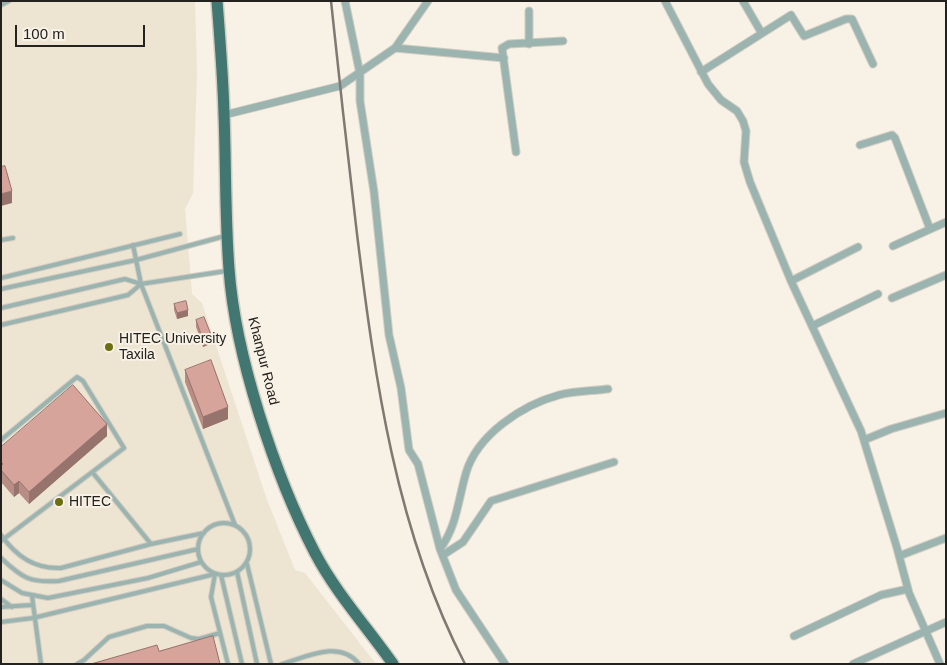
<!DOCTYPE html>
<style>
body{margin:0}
#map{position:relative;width:947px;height:665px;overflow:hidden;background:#f7f1e6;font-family:Arial,sans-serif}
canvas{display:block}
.frame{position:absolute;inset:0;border:2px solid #24221e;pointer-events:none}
.scale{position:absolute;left:15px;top:25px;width:130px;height:22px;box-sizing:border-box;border:2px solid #24221e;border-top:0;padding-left:6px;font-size:15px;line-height:18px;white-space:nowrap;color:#24221e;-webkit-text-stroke:4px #f7f1e6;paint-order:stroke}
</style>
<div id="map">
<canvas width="947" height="665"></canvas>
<div class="frame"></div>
<div class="scale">100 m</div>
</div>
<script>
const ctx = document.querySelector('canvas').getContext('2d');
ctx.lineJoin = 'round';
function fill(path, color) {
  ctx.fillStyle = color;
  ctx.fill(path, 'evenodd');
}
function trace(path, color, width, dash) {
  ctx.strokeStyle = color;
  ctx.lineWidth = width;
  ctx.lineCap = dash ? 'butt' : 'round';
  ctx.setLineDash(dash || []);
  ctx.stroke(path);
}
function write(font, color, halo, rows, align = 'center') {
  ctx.font = font + ' Arial,sans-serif';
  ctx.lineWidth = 4;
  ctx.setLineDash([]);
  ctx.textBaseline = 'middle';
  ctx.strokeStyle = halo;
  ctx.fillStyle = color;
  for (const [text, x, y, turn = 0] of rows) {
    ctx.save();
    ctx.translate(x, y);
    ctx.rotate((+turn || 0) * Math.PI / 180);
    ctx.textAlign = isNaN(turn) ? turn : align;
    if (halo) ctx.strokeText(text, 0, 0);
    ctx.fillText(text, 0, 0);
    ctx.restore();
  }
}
fill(new Path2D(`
 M1,1H195L197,72L193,193L185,209L192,294L202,303L266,497L295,570L305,573L376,664H1Z`), '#ede4d2');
const service = new Path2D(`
 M1,5L9,1
 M1,240L13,238
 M133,245L141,284L235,525
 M1,278L180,234
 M1,289L136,260L225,236
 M1,308L125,279L141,284L226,271
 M1,325L128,295L141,284
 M1,440L77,377L83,381L124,448L1,541
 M93,473L151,544
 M198 549a26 26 0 1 1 52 0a26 26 0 1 1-52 0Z
 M1,535C16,556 34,569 61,568L151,544L204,533
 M1,558C22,578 30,583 59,581L198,549
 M247,564L271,664
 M237,572L257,664
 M221,575L242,664
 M1,580L22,593L48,598L148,578L201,562
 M32,596L41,664
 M1,599L12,607
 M1,607L32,605
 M1,622L33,618L215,574L211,597L228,664
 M77,664L84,660L109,637L147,626H164L191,638L199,639L220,633
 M282,664C306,657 340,639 359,664`);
const minor = new Path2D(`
 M345,1L360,74V101L374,192L389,335L401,388L409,450L418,464L440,549L456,590L505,664
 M665,1L708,84L721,100L737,111L743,121L746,131L744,162L750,182L791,281L861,431L897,548L909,593L940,664
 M743,1L761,32
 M529,44V11
 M395,48L504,58
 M701,72L791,15L804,36L846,19H852L873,64
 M224,115L340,86L395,48L428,1
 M860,145L892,135L895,138L930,229
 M516,152L502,48L509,44L563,41
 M893,246L946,222
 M791,281L858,247
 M892,298L946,275
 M812,326L878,294
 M864,440L891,429L946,413
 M440,549C457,526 458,500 466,473C477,435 522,405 559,395C574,391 592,391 608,389
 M443,555L463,542L491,501L614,462
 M899,556L946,538
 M794,636L881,595L908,589
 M853,664L946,622`);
const trunk = new Path2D(`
 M217,1C220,39 223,77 224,114C226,166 225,217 229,269C235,355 275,476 315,553C336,593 367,627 393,664`);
trace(service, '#d1ccc2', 6);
trace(minor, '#d1ccc2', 9);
trace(trunk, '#d1ccc2', 14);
trace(service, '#9bb4b0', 4);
trace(minor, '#9bb4b0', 7);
trace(trunk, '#427670', 11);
trace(new Path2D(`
 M331,1C339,79 348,156 357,234C375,380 396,531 465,664`), '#7e7a73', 2.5);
fill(new Path2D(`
 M174,304L188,316L177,319L174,310Z
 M196,320L212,343L203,347L196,327Z
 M185,370L228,419L203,429L185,382Z
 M107,436L29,504L19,493L14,497L1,482V447Z`), '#b88d85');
fill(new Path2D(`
 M12,191V203L1,206V194Z
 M188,310V316L177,319V313Z
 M212,337V343L203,347V340Z
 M228,407V419L203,429V417Z
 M107,424V436L29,504V492Z
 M19,481V493L14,497V485Z`), '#96736c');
const building = new Path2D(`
 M5,166L12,191L1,194V167Z
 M186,301L188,310L177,313L174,304Z
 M204,317L212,337L203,340L196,320Z
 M211,360L228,407L203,417L185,370Z
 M73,385L107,424L29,492L19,481L14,485L1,470V465L3,464L1,462V447Z
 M213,636L220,664H91L157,645L159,651Z`);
fill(building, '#d6a49b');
trace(building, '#96736c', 1);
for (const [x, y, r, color] of [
 [109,347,5,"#6b6e11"],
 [59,502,5,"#6b6e11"]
]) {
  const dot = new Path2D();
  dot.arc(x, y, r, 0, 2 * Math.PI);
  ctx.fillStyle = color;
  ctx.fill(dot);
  trace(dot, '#f7f1e6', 2);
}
write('14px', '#24221e', '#f7f1e6', [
 ["HITEC University",119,339],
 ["Taxila",119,355],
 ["HITEC",69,502]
], 'left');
write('14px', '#24221e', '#f7f1e6', [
 ["Khanpur Road",263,361,76]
]);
</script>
